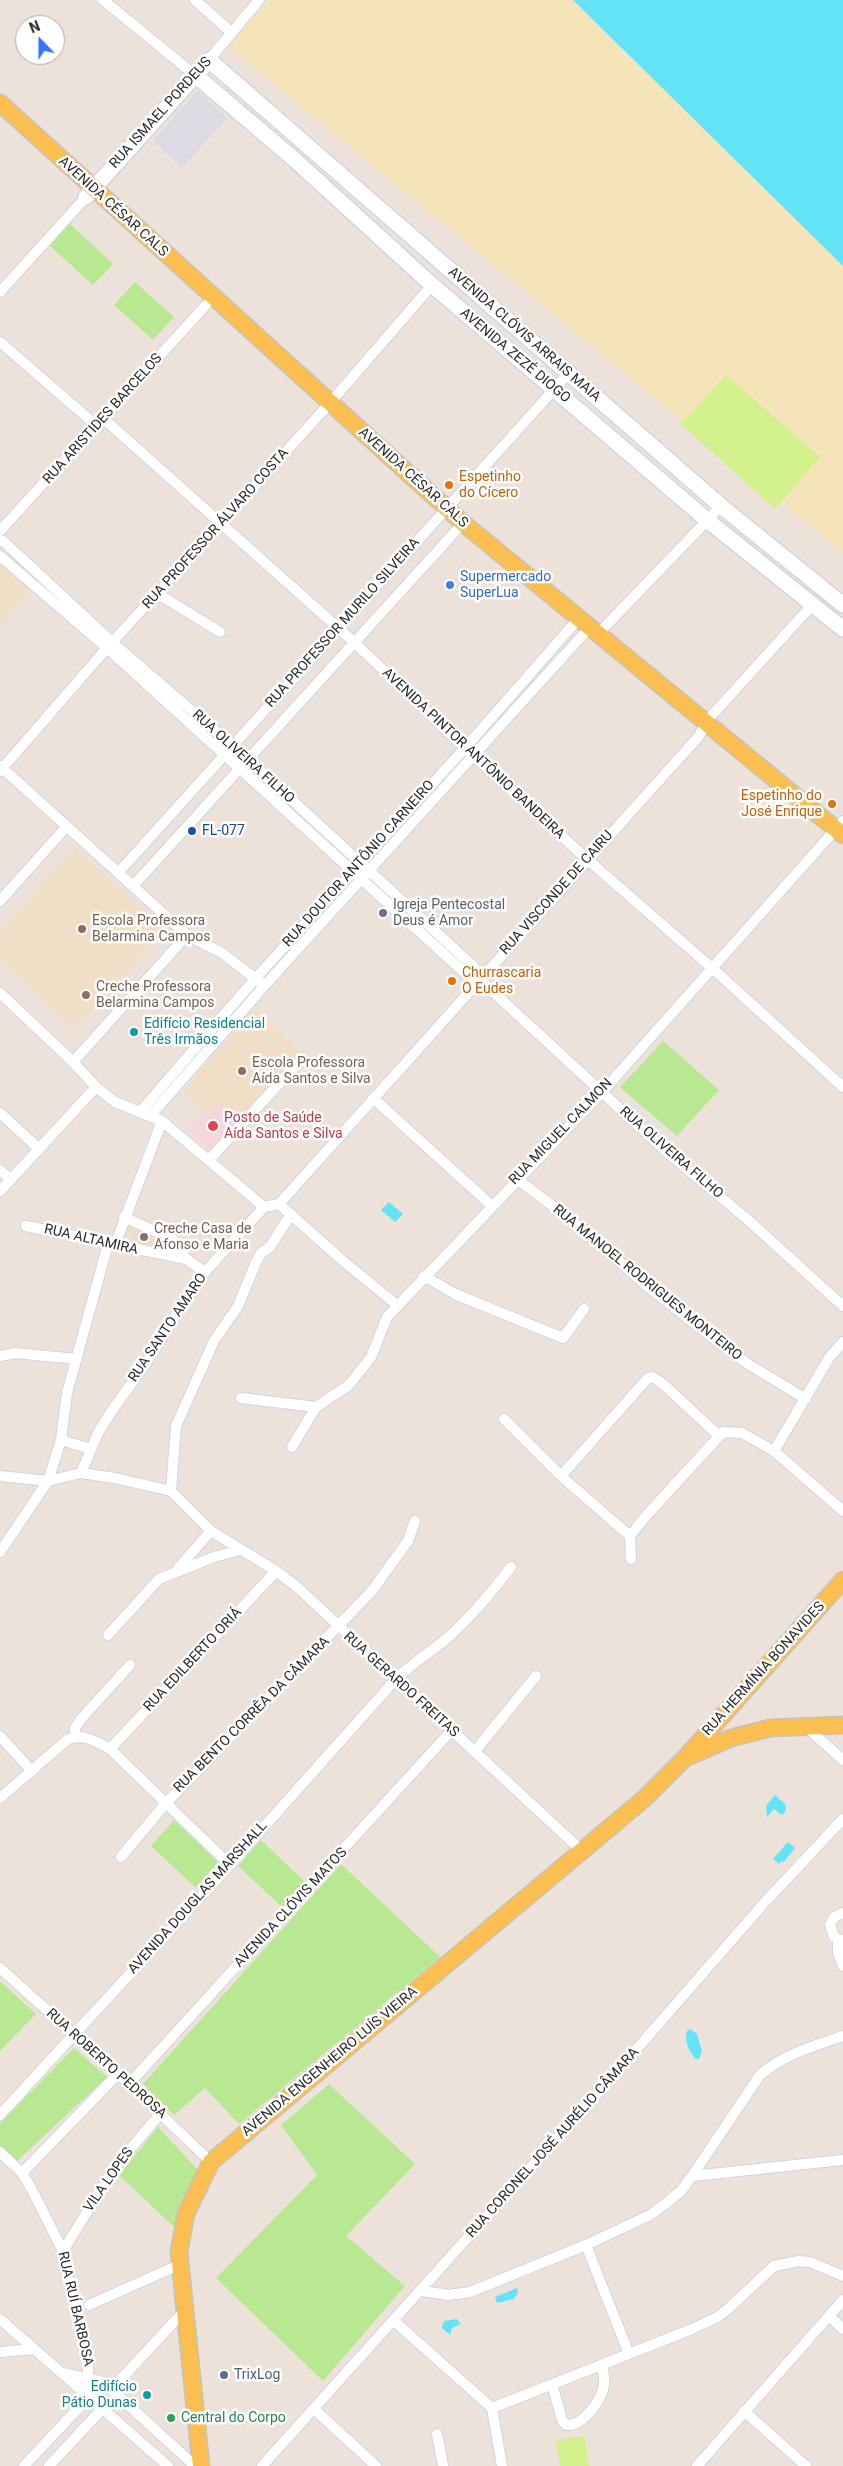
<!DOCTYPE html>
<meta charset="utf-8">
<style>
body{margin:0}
#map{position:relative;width:843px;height:2466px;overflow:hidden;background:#ede2da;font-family:Roboto,sans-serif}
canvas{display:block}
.north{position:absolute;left:15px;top:15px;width:50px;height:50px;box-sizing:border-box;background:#fff;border:1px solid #a9a9a9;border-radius:50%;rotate:338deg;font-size:14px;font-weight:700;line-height:20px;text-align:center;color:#292929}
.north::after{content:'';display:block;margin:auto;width:18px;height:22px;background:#3472ff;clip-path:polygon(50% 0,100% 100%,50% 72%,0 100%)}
</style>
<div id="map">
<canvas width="843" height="2466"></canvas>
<div class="north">N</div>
</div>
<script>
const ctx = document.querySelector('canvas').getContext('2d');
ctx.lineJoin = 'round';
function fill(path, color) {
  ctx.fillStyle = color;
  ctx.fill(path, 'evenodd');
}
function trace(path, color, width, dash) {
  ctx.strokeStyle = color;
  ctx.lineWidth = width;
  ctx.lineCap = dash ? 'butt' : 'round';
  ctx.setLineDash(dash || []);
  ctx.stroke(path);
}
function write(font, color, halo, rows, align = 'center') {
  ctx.font = font + ' Roboto,sans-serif';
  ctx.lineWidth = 5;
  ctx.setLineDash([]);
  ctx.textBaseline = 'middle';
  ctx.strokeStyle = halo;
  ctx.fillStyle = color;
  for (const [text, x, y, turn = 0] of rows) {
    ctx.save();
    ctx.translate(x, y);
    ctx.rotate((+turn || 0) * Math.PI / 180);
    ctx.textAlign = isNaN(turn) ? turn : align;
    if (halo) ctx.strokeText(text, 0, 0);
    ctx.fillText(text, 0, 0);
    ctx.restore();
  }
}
fill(new Path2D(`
 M196,92H199L227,118L182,168L153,141Z`), '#dcdbe4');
fill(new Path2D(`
 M0,563L31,590L0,626Z
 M76,849L161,926V932L75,1028L0,960V932Z
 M255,1009L301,1052L238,1121L216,1101L206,1111L183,1091Z
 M125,1220L168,1239L163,1253L119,1234Z`), '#f0dec7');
fill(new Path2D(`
 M216,1101L238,1121L213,1149H208L188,1131Z`), '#f4d6db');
fill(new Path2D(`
 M69,223L113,264L93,285L49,245Z
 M135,282L174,317L153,340L114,305Z
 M663,1041L719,1090L677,1136L620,1087Z
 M174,1820L218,1862L196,1888L151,1846Z
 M261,1840L305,1882L283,1908L238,1866Z
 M341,1864L440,1957L239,2124L205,2088L174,2115L143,2084Z
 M0,1981L36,2014L0,2051Z
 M74,2048L107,2077L17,2161L0,2145V2123Z
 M329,2084L415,2164L346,2236L405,2286L323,2381L216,2278L317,2175L281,2125Z
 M158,2127L198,2170L175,2228L119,2175Z`), '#b9e892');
fill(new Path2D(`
 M269,0H573L843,266V553L229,47Z`), '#f5e4ba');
fill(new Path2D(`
 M726,375L820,457L775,509L681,424Z
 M585,2436L589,2466H560L556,2440Z`), '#d2f08c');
fill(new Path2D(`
 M573,0H843V266Z
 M389,1202L403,1214L395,1222L381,1210Z
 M775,1795L785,1804L786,1811L782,1815L774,1809L767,1817L766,1806Z
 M788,1842L795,1848L784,1862L782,1861L779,1864L773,1859Z
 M690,2029L697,2034L702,2051L699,2059H696C689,2052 684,2041 687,2031Z
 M517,2288L518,2292L514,2299L497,2303L495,2297Z
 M457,2319L461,2324L452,2328L450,2335L442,2328L444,2321Z`), '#64e2f7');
const street = new Path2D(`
 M103,0L195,75
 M195,0L232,33
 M209,60L259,0
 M0,292L86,197
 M0,342L98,427
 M104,419L355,643L465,748L588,860L712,968L843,1087
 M0,531L206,305
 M0,541H3L113,643L233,746L473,966L479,979L669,1154L747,1219L843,1306
 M0,556L107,648L467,975L479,979
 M158,594L220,632
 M598,634L721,506
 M0,766L187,935L222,953L260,982
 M0,771L107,648L330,403L432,285
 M118,873L568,374
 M133,886L463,523
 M0,901L67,826
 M0,993L73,1062L96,1087L115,1102L162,1121L264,1207
 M73,1062L187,935
 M373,1098L491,1205
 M140,1112L255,979L465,748L579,618
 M0,1113L38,1148
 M151,1115L266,984L590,627
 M209,1160L296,1065
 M0,1170L11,1180
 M517,1179L579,1226L647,1286L709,1335L748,1364L806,1399
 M0,1191L96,1087
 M279,1204L699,736L706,722L813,604
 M279,1204L342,1260L397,1305
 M124,1217L174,1240L186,1259L205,1272
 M26,1226L186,1259
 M115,1245L162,1121
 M424,1276L455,1294L563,1338L584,1309
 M0,1356L15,1353L77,1359
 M241,1398L316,1407
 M504,1419L561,1476L630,1536
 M61,1440L91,1449
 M292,1447L316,1407L349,1385L371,1357L387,1317L602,1092L843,821
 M774,1451L829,1358L843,1342
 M81,1473L98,1433L111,1412L146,1363L189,1294L205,1272L264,1207L279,1204
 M0,1476L48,1481L81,1473L115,1478L171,1491L211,1531L276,1571L297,1587L582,1851
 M561,1476L648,1378L652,1377L662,1383L718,1435
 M171,1491L176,1426L214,1341L238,1306L257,1260L261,1253L270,1247L291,1214
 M0,1552L48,1481L61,1440L67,1393L108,1244
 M631,1559L630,1536L645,1517L723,1432L742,1433L774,1451L843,1511
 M178,1568L211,1531
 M108,1635L159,1579L214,1557L240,1550
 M805,1726L843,1760
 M0,1736L32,1771
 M75,1737V1728L81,1719L130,1665
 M110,1749L276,1571
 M475,1751L536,1676
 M0,1798L68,1739C85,1734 95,1741 110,1749L230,1865
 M121,1857L166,1803L371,1592L408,1541L415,1521
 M843,1913L834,1917L830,1925L834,1937L843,1941
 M838,1940V1952L843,1966
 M0,1968L129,2084L211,2162
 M129,2084L451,1731
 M0,2115L230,1865L395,1680C413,1662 434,1650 452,1634C474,1613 493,1591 511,1567
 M0,2152L22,2173L29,2184L63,2251V2261C74,2303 96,2351 85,2394
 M22,2173L118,2074
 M692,2176L843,2160
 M586,2245L629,2354
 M63,2251L114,2168L161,2113
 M421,2291L449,2295L470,2292L586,2245L650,2215L665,2204L681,2191L692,2176L760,2075C784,2054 814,2046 843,2036
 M89,2305L181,2264
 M829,2316L843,2329
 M0,2319L168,2466
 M394,2321L492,2408L502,2466
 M0,2352L33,2349
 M62,2373L103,2382L195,2466
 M552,2384L562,2420L566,2425C583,2427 602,2399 604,2385C605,2378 603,2372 602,2365
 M111,2390L185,2310
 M492,2408L692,2329L718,2317L729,2308L774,2266L799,2261L810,2262L843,2276
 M314,2409L376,2466
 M744,2411L806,2466
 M437,2434L443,2466
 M24,2466L103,2382
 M49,2466L102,2409
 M262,2466L614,2075L765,1902L843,1819
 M697,2466L843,2300`);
const secondary = new Path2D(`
 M195,75L295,160L432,285L707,520L843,629
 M86,197L209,60L721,506L843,605`);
const primary = new Path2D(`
 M0,103L463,523L843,835
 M690,1756L731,1738L770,1728L843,1725
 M201,2466L179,2252L186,2214L211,2162L645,1798L685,1758L843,1580`);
trace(street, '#cfd5e3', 12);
trace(secondary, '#cfd5e3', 18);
trace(primary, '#c3c3c3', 19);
trace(street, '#fff', 10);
trace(secondary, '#fff', 15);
trace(primary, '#fbbe51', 16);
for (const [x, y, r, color] of [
 [449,485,5,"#e8710a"],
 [450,585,5,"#3f7fe0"],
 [832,804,5,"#e8710a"],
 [192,831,5,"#1a4fb4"],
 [383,913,5,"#6b7280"],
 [82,929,5,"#8d6e63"],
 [452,981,5,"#e8710a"],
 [86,995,5,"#8d6e63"],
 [134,1032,5,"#0f9aa8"],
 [242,1071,5,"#8d6e63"],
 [213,1126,6,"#e0444e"],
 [144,1237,5,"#8d6e63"],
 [224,2375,5,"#5c6f8a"],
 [147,2395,5,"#0f9aa8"],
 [171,2418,5,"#2e9e5b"]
]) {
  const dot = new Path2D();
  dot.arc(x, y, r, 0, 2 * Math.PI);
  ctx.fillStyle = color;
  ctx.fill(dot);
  trace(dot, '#fff', 2);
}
write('14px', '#292929', '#fff', [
 ["RUA ISMAEL PORDEUS",161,113,-48],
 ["AVENIDA CÉSAR CALS",113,207,42],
 ["AVENIDA CLÓVIS ARRAIS MAIA",524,335,41],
 ["AVENIDA ZEZÉ DIOGO",515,356,40],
 ["RUA ARISTIDES BARCELOS",103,419,-48],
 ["AVENIDA CÉSAR CALS",413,478,42],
 ["RUA PROFESSOR ÁLVARO COSTA",216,529,-48],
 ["RUA PROFESSOR MURILO SILVEIRA",343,623,-48],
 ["AVENIDA PINTOR ANTÔNIO BANDEIRA",473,754,43],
 ["RUA OLIVEIRA FILHO",243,757,42],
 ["RUA DOUTOR ANTÔNIO CARNEIRO",359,864,-48],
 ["RUA VISCONDE DE CAIRU",557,893,-48],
 ["RUA MIGUEL CALMON",561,1132,-46],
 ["RUA OLIVEIRA FILHO",671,1153,41],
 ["RUA ALTAMIRA",91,1240,13],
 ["RUA MANOEL RODRIGUES MONTEIRO",647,1283,39],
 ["RUA SANTO AMARO",168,1328,-56],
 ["RUA EDILBERTO ORIÁ",193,1660,-47],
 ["RUA HERMÍNIA BONAVIDES",764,1669,-48],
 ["RUA GERARDO FREITAS",401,1685,42],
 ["RUA BENTO CORRÊA DA CÂMARA",252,1715,-45],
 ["AVENIDA DOUGLAS MARSHALL",198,1898,-48],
 ["AVENIDA CLÓVIS MATOS",291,1908,-47],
 ["AVENIDA ENGENHEIRO LUÍS VIEIRA",330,2062,-40],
 ["RUA ROBERTO PEDROSA",106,2064,42],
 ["RUA CORONEL JOSÉ AURÉLIO CÂMARA",553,2143,-48],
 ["VILA LOPES",109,2180,-55],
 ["RUA RUÍ BARBOSA",75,2309,77]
]);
write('14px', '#c56008', '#fff', [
 ["Espetinho",459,477],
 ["do Cícero",459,493],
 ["Espetinho do",822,796,"right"],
 ["José Enrique",822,812,"right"],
 ["Churrascaria",462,973],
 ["O Eudes",462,989]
], 'left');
write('14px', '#366cbe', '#fff', [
 ["Supermercado",460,577],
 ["SuperLua",460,593]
], 'left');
write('14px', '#164399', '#fff', [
 ["FL-077",202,831]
], 'left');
write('14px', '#5b616d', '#fff', [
 ["Igreja Pentecostal",393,905],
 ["Deus é Amor",393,921]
], 'left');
write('14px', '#785e54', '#fff', [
 ["Escola Professora",92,921],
 ["Belarmina Campos",92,937],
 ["Creche Professora",96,987],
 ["Belarmina Campos",96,1003],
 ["Escola Professora",252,1063],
 ["Aída Santos e Silva",252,1079],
 ["Creche Casa de",154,1229],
 ["Afonso e Maria",154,1245]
], 'left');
write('14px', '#0d838f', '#fff', [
 ["Edifício Residencial",144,1024],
 ["Três Irmãos",144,1040],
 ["Edifício",137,2387,"right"],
 ["Pátio Dunas",137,2403,"right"]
], 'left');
write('14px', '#be3a42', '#fff', [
 ["Posto de Saúde",224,1118],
 ["Aída Santos e Silva",224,1134]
], 'left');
write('14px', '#4e5e75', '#fff', [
 ["TrixLog",234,2375]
], 'left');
write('14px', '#27864d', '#fff', [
 ["Central do Corpo",181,2418]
], 'left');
</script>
